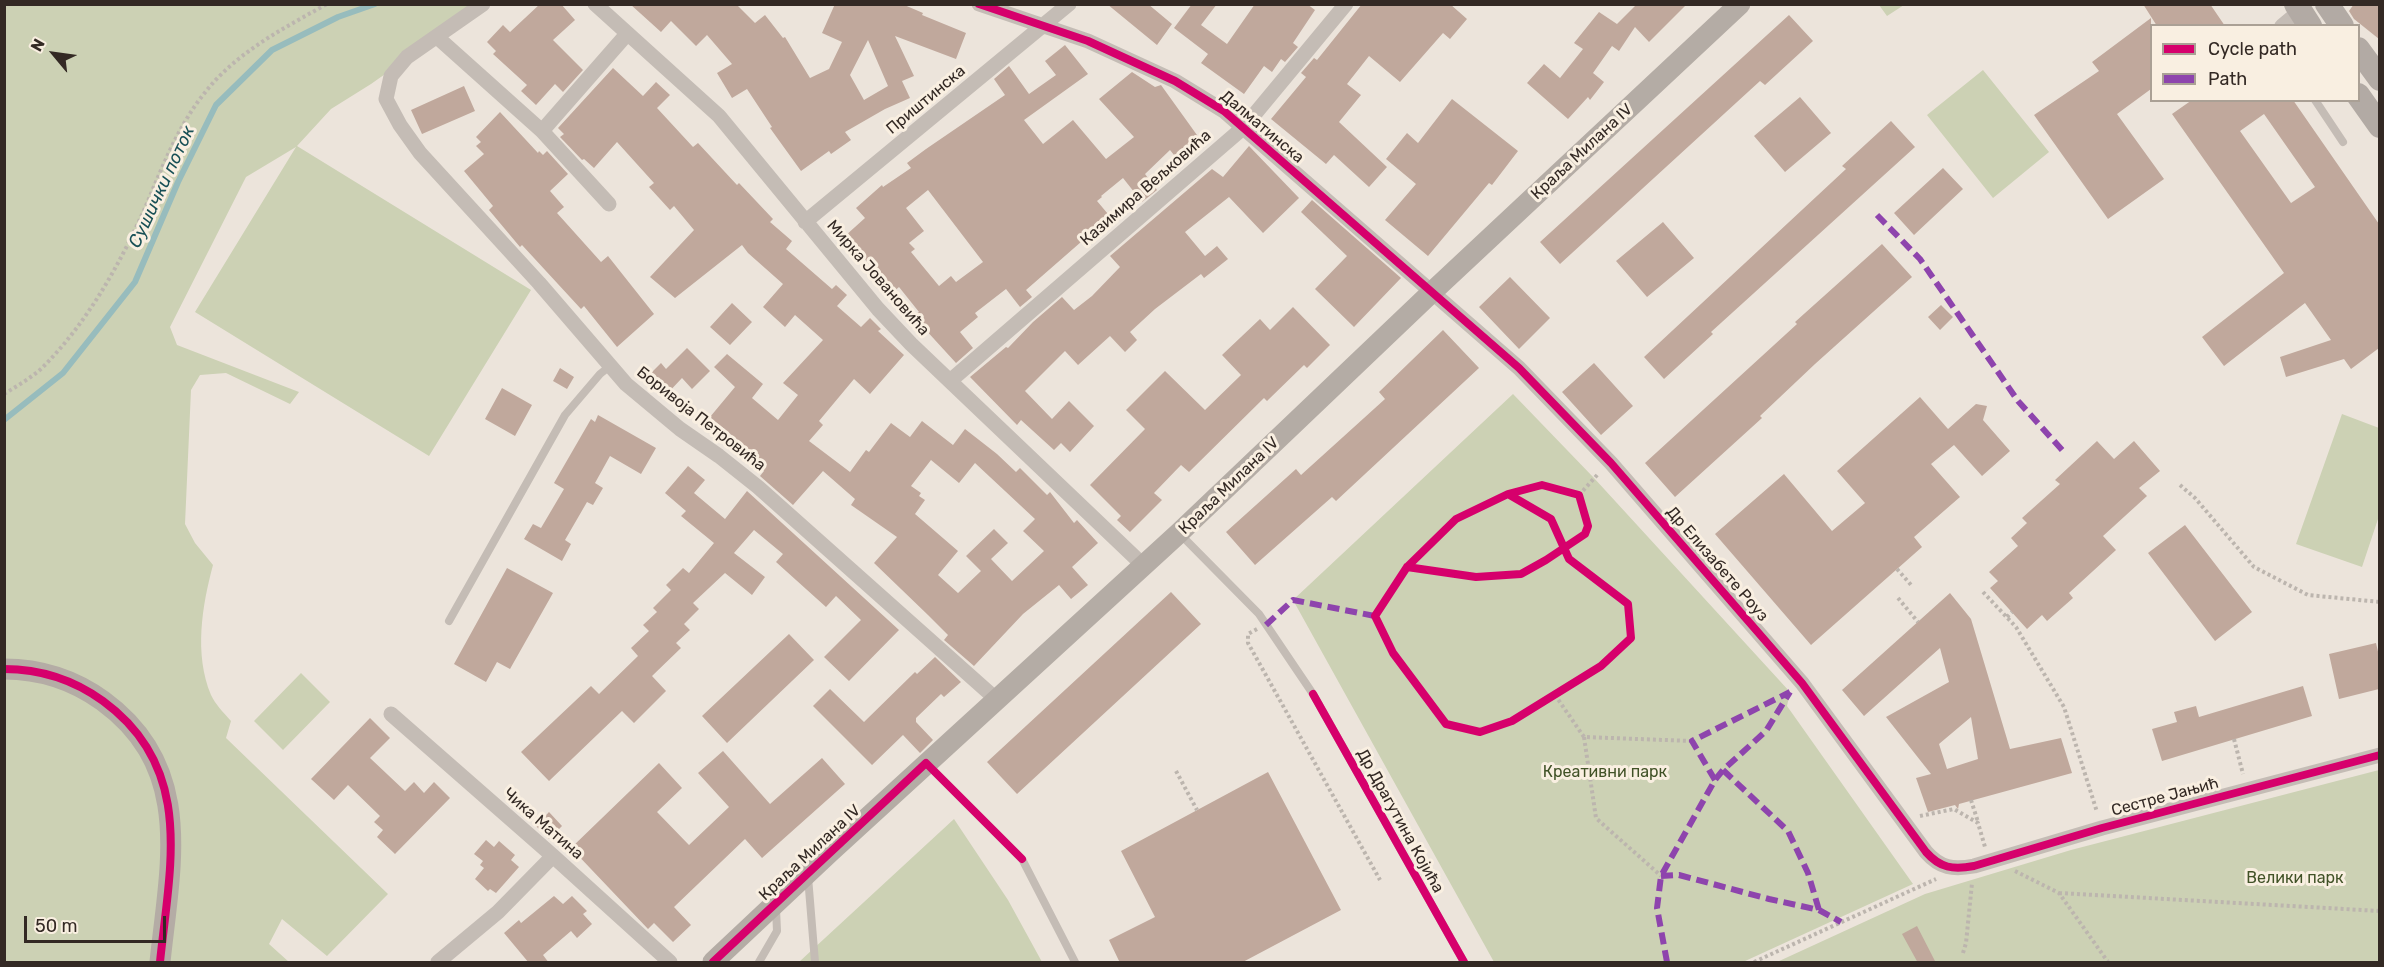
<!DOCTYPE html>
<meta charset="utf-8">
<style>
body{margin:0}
#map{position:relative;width:2384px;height:967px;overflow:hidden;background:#ece4db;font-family:Rubik,sans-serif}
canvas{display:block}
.frame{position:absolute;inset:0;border:6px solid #332924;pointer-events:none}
.legend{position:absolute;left:2150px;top:24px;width:210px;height:78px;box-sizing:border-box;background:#f9efe1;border:2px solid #aaa095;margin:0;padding:8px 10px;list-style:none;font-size:18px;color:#332924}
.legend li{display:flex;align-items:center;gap:12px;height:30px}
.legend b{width:30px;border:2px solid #aaa095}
.north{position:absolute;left:24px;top:24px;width:60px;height:60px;-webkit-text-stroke:4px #f9efe1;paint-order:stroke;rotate:299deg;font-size:16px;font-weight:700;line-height:24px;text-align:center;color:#332924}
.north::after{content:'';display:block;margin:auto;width:21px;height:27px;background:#332924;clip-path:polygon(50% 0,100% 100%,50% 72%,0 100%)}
.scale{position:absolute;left:24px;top:916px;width:142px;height:27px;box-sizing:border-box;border:3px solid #332924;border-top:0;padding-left:8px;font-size:18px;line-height:21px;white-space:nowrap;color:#332924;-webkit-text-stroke:4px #f9efe1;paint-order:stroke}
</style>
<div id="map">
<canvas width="2384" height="967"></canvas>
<div class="frame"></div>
<ul class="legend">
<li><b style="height:8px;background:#d6006c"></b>Cycle path</li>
<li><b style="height:8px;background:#8e44ad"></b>Path</li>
</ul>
<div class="north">N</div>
<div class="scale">50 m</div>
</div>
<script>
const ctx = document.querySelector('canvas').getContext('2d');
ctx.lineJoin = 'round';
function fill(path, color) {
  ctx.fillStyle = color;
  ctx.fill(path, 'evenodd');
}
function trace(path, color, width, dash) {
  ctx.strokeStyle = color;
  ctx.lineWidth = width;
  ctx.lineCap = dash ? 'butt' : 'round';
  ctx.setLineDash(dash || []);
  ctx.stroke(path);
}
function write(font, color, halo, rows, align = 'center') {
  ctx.font = font + ' Rubik,sans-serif';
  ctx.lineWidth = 6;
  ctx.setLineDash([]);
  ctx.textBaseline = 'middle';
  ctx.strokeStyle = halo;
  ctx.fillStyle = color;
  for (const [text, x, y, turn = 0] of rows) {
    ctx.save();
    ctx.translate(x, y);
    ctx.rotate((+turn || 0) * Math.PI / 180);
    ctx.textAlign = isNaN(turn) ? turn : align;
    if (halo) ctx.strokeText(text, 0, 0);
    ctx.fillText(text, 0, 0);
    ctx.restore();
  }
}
fill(new Path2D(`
 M5,5H483L371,84L331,109L297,146L531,290L429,456L195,312L296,147L246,177L170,327L177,345L299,392L290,404L226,373L200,375L191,390L185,524L195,543L213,565C202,606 194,654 211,695C215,704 224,713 231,721L226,738L388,894L327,956L282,919L269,944L289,962H5Z
 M1879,5H1904L1887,16Z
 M1983,70L2049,152L1993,198L1927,115Z
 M1513,394L1594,478L1790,692L1787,706L1913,884L1743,962H1494L1293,600Z
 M2342,414L2379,428V516L2362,567L2296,544Z
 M301,673L330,702L283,750L254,721Z
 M2379,770V962H1777L1925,894L2071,850Z
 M954,819L1008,900L1042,962H799Z`), '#ccd1b4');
trace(new Path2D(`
 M4,420L63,373L135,282L178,182L216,105L272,50L338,17L375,4`), '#97bcbd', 6);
fill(new Path2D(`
 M540,4H561L575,20L553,40L583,70L563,92L555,84L536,105L521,91L527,85L493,54L496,51L487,42L503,25L510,32Z
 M630,4H736L755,23L765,15L783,38L785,37L810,78L829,69L842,42L822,33L835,4H902L923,13L922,15L966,33L956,59L895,36L914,76L902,81L910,98L885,109L845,132L851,140L831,154L829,151L801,171L770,128L772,127L747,89L732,98L717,73L732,64L707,35L696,46L671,21L661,32ZM868,40L888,86L864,100L850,75Z
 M1107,4H1148L1172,24L1157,45Z
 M1192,4H1217L1201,25L1227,44L1255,4H1307L1315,10L1293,43L1298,47L1285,62L1281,59L1272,72L1264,66L1244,94L1201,63L1208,54L1174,28Z
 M1362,4H1450L1467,19L1450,39L1443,33L1400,82L1369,56L1347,84L1361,95L1339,122L1387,167L1369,187L1334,155L1326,164L1271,119L1306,77L1301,73L1314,58L1317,60Z
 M1637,4H1687L1649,42L1635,27L1619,51L1612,46L1593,73L1604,82L1590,100L1588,97L1568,119L1527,83L1544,64L1560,78L1583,49L1574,43L1599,12L1617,24Z
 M2143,4H2210L2225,26H2157Z
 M2354,4H2379V39L2354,19L2349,11Z
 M1789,15L1813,41L1765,85L1760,81L1560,264L1540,242Z
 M2151,18V89L2117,114L2164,179L2108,219L2034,115L2099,71L2092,62Z
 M1065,45L1088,74L1024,120L1043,144L1073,120L1106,159L1134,137L1099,99L1132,72L1155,87L1161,85L1202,142L1178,160L1170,150L1145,174L1157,190L1142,202L1123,178L1101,196L1102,197L1097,201L1108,214L1094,225L1097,228L1026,290L1032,297L1020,307L1006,289L975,313L978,317L960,332L973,348L956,363L913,316L919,312L899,287L891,294L872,273L875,271L845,236L865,218L856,208L882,185L883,187L911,168L907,163L926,149L1005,95L994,79L1009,66L1029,94L1056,75L1045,61ZM928,190L983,262L956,282L951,276L939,286L911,252L915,249L909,243L924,231L906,208Z
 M613,68L643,96L656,82L670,95L657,108L693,147L698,143L737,185L739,183L773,219L770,222L792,241L786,249L832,289L836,285L847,295L837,306L861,327L870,318L881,329L878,331L904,355L870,394L854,379L819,421L823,425L809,441L850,472L866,450L869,452L891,423L910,437L922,421L953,445L965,429L997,454L1016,472L1020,468L1047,495L1050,492L1074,523L1077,520L1098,543L1072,567L1088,585L1071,599L1059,585L1023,614L974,666L944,640L948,635L928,615L874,563L897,537L851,505L855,499L823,471L793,505L760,476L764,471L742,451L746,447L710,417L735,387L714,367L727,354L763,384L752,398L778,420L798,395L783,383L823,340L795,315L785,327L763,307L783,284L748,253L742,245L675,298L650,277L694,230L674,206L670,210L649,187L654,183L617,142L594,168L584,159L582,160L560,137L564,134L558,128ZM931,460L959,483L975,463L1035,519L1023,531L1044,551L1012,581L991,559L1008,543L994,529L966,556L981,571L958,593L938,575L958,551L915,514L925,500L919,496L921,493L911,486Z
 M464,86L475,111L422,134L411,110Z
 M1800,97L1831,133L1785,172L1754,136Z
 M1452,99L1518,151L1492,185L1489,183L1428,256L1385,220L1416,184L1386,159L1407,133L1418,143Z
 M2192,100H2293L2379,224V348L2351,369L2344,359L2286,377L2280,357L2331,340L2305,303L2224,366L2202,337L2284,273L2172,114ZM2264,114L2315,187L2291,203L2240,131Z
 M500,112L538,153L539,151L543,155L547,151L568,174L550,191L564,207L557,213L601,262L608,256L654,314L617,347L584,306L581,309L522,245L520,247L489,210L493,206L464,171L484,154L476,146L481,142L476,137Z
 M1891,121L1915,147L1711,332L1713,334L1664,379L1644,357L1846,169L1842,166Z
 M1249,146L1299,198L1263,233L1229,197L1185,232L1205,256L1217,246L1228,259L1204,278L1201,274L1155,309L1130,332L1137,340L1125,352L1110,336L1078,365L1065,351L1025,391L1052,419L1069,401L1094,426L1070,452L1061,443L1054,450L1021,420L1017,425L970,377L1006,347L1008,348L1033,322L1062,297L1074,310L1092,296L1120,267L1110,256L1212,169L1223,177Z
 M1943,168L1963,189L1914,235L1894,213Z
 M1312,200L1401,278L1354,327L1315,289L1347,256L1301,212Z
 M1663,222L1694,258L1647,297L1616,261Z
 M1882,244L1912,277L1815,364L1760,416L1762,418L1675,497L1645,463L1797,324L1795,322Z
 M1510,277L1550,318L1519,349L1479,307Z
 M732,303L752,322L730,345L710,327Z
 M1941,305L1953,317L1940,330L1928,317Z
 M1293,307L1330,345L1307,368L1304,365L1267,401L1264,398L1189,472L1181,465L1154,493L1162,500L1130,532L1117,520L1121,516L1090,485L1145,429L1126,410L1165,371L1205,410L1241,375L1222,355L1260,319L1270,330Z
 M1443,330L1479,368L1336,501L1332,497L1255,565L1226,532L1296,469L1301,475L1385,399L1379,392Z
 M687,348L710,371L692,389L682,378L666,395L652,382L655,378L650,374L661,363L666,369Z
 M1594,363L1633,406L1601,435L1562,392Z
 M560,368L574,377L567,389L553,381Z
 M502,388L532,405L515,436L485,419Z
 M1920,397L1948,429L1976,404L1987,406L1983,420L2010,451L1982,476L1954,445L1931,464L1960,497L1914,537L1922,547L1811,645L1715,534L1784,474L1832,531L1865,503L1837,471Z
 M598,415L656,448L641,474L610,456L595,483L603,488L593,505L587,502L565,540L571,544L562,561L524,539L533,524L541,528L564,489L554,483L591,419L595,422Z
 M2097,441L2114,459L2134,441L2160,471L2139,488L2147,496L2103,536L2116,550L2069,593L2073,598L2047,621L2042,615L2027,629L1990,588L1998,581L1989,572L2018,546L2011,538L2027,523L2022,518L2060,484L2055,480Z
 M688,466L705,480L694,493L725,519L747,491L899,630L849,681L824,657L861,620L836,596L826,607L776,562L783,554L754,530L734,553L765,577L752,595L725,573L693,603L699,609L684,624L690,630L676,643L681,648L652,676L666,691L634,723L622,711L549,781L521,752L591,686L599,694L638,656L631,648L649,631L643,625L657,612L653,608L671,590L666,585L683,568L689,573L714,543L681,516L686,511L665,493Z
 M2185,525L2252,612L2215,641L2148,553Z
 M507,568L553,593L510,669L497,662L486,682L454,664Z
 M1171,592L1201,624L1017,794L987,762Z
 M1950,593L1971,619L2010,749L2061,738L2072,773L1959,804L1958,809L1955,805L1928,812L1916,778L1931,774L1886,717L1949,682L1940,648L1864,716L1842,690ZM1971,717L1978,759L1947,769L1939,744Z
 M789,634L814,660L727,743L702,716Z
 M2376,643L2379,656V689L2339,699L2329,654Z
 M935,657L961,682L944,697L941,694L916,718V722L933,740L920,753L903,735L872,765L813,706L830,689L864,722L915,672L917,674Z
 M2303,686L2312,716L2162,761L2152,729L2177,722L2174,712L2196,706L2199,717Z
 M370,718L390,738L370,758L405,791L414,782L424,793L434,782L450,798L395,854L377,837L383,830L374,822L380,816L348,785L334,800L311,779Z
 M723,751L770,804L822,758L845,784L762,858L745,839L674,907L691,925L673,942L654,923L648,929L571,848L659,763L682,788L657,812L689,845L729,807L698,773Z
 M1268,772L1341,910L1241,963H1120L1109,940L1155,917L1121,851Z
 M549,812L562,826L549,839L536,826Z
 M486,840L494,847L499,841L515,855L511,860L519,867L496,893L490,889L488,891L475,879L484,868L480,865L483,861L474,854Z
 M554,896L563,904L572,896L587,911L583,914L592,924L577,938L571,931L543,955L549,963H529L504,933L519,920L521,923Z
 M1917,926L1936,963H1918L1902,934Z`), '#c0a89c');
trace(new Path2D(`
 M4,394C17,386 31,378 42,368C87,323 119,266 145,208C161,170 177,128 203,95C235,53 282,29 327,4
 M2180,485L2195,498L2254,567L2308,595L2380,602
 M1579,495L1599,473
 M1897,569L1912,586
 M1983,592L2016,627L2064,707L2097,812
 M1898,598L1918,622
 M2007,617L2012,612
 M1257,629L1248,634V643L1380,880
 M1555,695L1584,737L1692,741
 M1584,737L1596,818L1661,876
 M2234,739L2243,774
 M1176,771L1197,810
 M1971,800L1978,822
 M1920,816L1954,809L1978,823L1985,847
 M2015,871L2059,893L2108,962
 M2059,893L2380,911
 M1963,953L1966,943L1972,883
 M1754,962L1936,879`), '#bcb5ae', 4, [3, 3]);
trace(new Path2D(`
 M2315,100L2343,142
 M1180,534L1259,614L1313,694L1464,962
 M449,621L565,415L600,374L610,366
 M927,764L1022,859L1075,962
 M808,877L815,962
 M759,962L777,931L776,909`), '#c4bcb5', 8);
trace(new Path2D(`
 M483,4L407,57L391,76L386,99L400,125L420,153L539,283L626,384L680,429L719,456L758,487L996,699
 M595,4L719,116L878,309L911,344L1144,566
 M979,4L1088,41L1175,81L1224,111L1519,368L1611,463L1802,683L1926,852C1940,868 1953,870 1974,866L2102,828L2380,755
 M2282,26L2300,11
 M437,37L542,131L627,34
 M542,131L609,204
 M805,222L1069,4
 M950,381L1244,127L1346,4
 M391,714L553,856L670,962
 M438,962L498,912L553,856`), '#c4bcb5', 15);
trace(new Path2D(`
 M4,669C40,669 74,680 103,701C195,768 170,865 160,962
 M713,962L829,853L1179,533L1432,292L1740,4`), '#b4aca5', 21);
trace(new Path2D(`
 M2296,4L2310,26
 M2327,4L2342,26
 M2358,49L2380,79
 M2358,95L2380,126`), '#b2aaa4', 24);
trace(new Path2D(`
 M1877,215L1920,259L2018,401L2063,451
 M1266,625L1293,600L1375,616
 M1723,770L1788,831L1808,873L1819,910
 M1715,780L1692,741L1790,692
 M1661,876L1679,875L1769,899L1819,910L1841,922
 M1667,962L1657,908L1661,876L1715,780L1723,770L1766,731L1790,692`), '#8e44ad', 6, [12, 6]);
trace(new Path2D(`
 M979,4L1088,41L1175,81L1224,111L1519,368L1611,463L1802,683L1926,852C1940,868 1953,870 1974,866L2102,828L2380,755
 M1508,494L1551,519L1569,559L1628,604L1631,638L1601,666L1512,721L1480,732L1446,724L1393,653L1375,616L1407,567L1456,519Z
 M1407,567L1476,577L1521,574L1546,560L1585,534L1588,526L1579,495L1542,485L1508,494
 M4,669C40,669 74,680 103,701C195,768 170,865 160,962
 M1313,694L1464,962
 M713,962L926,763L1022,859`), '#d6006c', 8);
write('16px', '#332924', '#f9efe1', [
 ["Приштинска",926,100,-40],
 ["Далматинска",1262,127,40],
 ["Краља Милана IV",1582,152,-43],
 ["Казимира Вељковића",1146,188,-41],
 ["Мирка Јовановића",878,278,49],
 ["Боривоја Петровића",701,419,38],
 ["Краља Милана IV",1229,486,-44],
 ["Др Елизабете Роуз",1717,564,49],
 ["Сестре Јањић",2165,797,-15],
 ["Др Драгутина Којића",1400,821,61],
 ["Чика Матина",543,824,41],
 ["Краља Милана IV",810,853,-43]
]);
write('16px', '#415227', '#f9efe1', [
 ["Креативни парк",1605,772],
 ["Велики парк",2295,878]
]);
write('italic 18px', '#185056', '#f9efe1', [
 ["Сушички поток",162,187,-65]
]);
</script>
